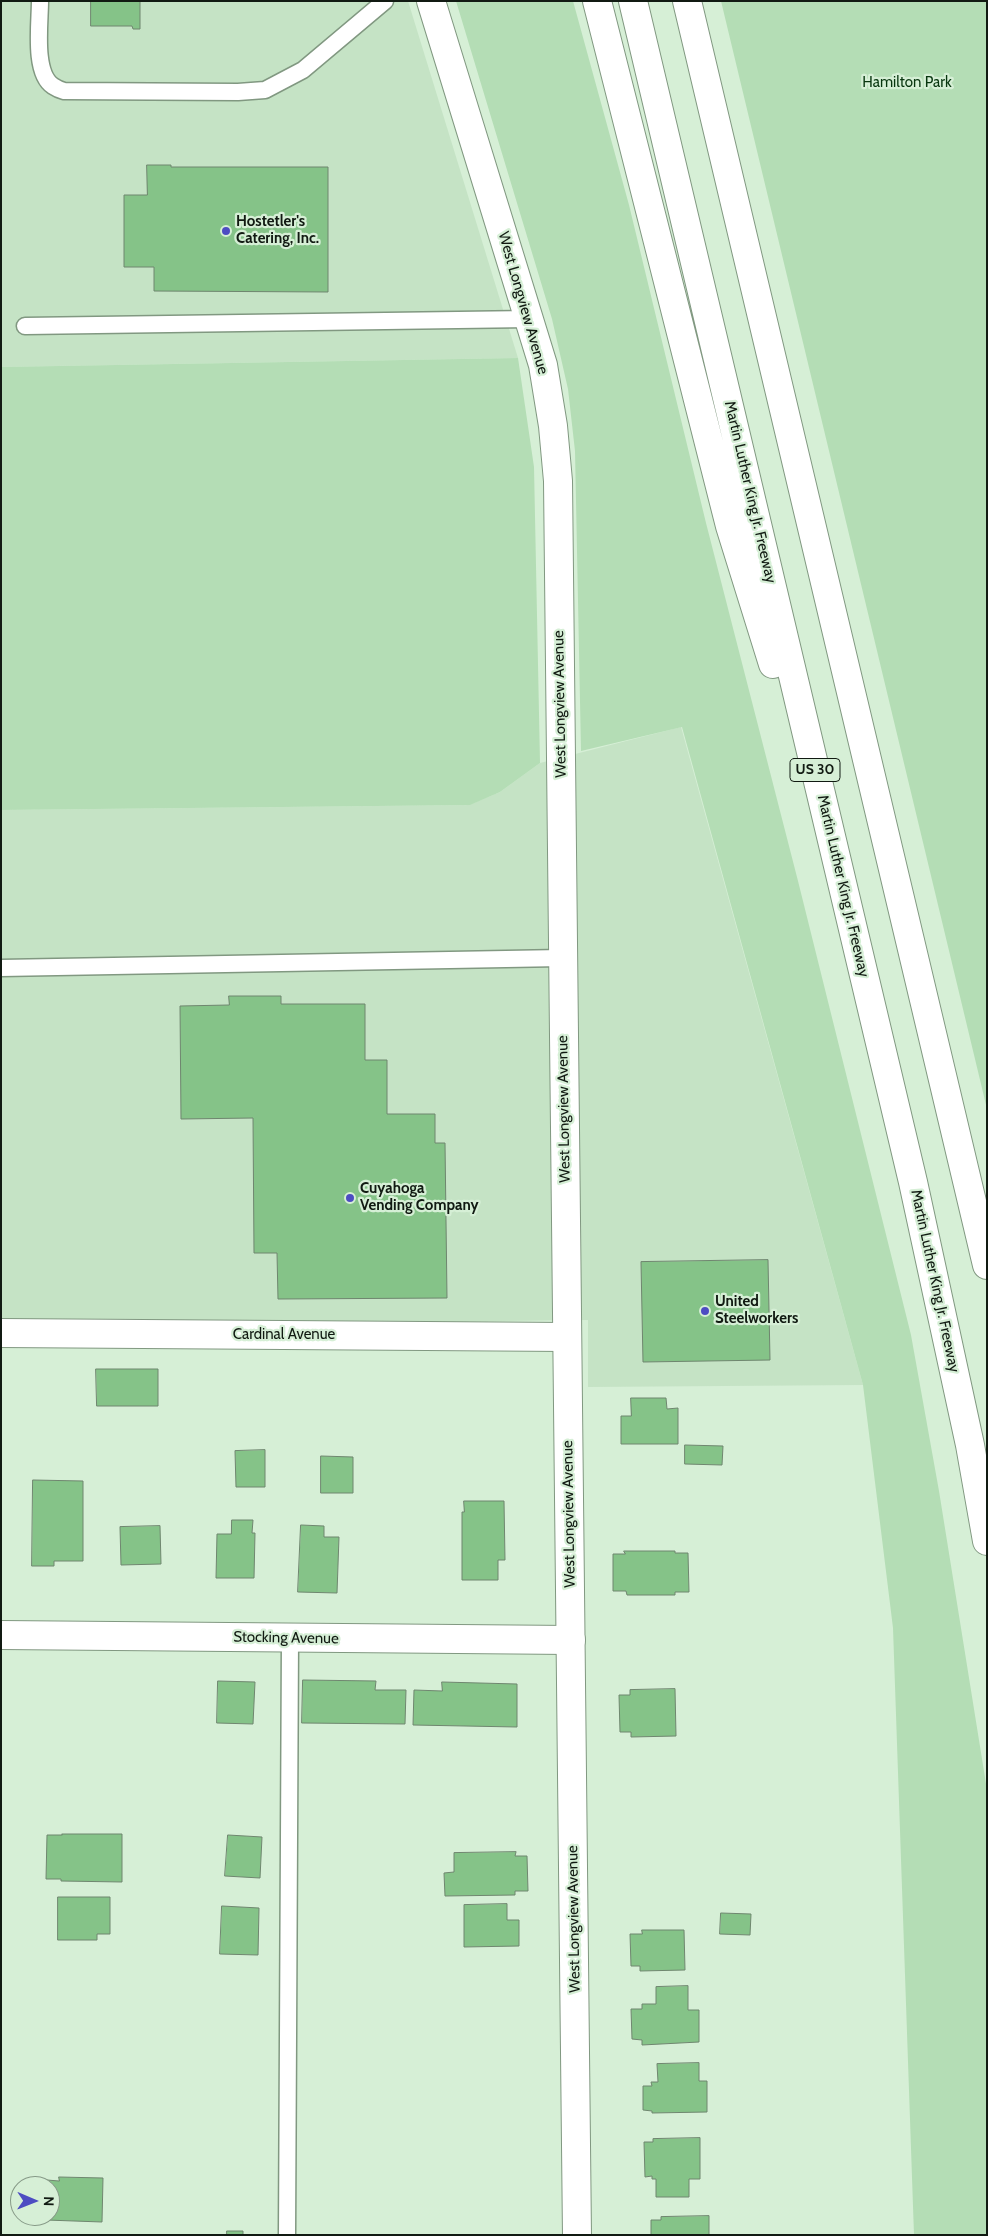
<!DOCTYPE html>
<style>
body{margin:0}
#map{position:relative;width:988px;height:2236px;overflow:hidden;background:#d6efd6;font-family:Cabin,sans-serif}
canvas{display:block}
.frame{position:absolute;inset:0;border:2px solid #111a12;pointer-events:none}
.north{position:absolute;left:10px;top:2176px;width:50px;height:50px;box-sizing:border-box;background:#d6efd6;border:1px solid #879a88;border-radius:50%;rotate:91deg;font-size:14px;font-weight:700;line-height:20px;text-align:center;color:#111a12}
.north::after{content:'';display:block;margin:auto;width:18px;height:22px;background:#4d4cc2;clip-path:polygon(50% 0,100% 100%,50% 72%,0 100%)}
</style>
<div id="map">
<canvas width="988" height="2236"></canvas>
<div class="frame"></div>
<div class="north">N</div>
</div>
<script>
const ctx = document.querySelector('canvas').getContext('2d');
ctx.lineJoin = 'round';
function fill(path, color) {
  ctx.fillStyle = color;
  ctx.fill(path, 'evenodd');
}
function trace(path, color, width, dash) {
  ctx.strokeStyle = color;
  ctx.lineWidth = width;
  ctx.lineCap = dash ? 'butt' : 'round';
  ctx.setLineDash(dash || []);
  ctx.stroke(path);
}
function write(font, color, halo, rows, align = 'center') {
  ctx.font = font + ' Cabin,sans-serif';
  ctx.lineWidth = 4.5;
  ctx.setLineDash([]);
  ctx.textBaseline = 'middle';
  ctx.strokeStyle = halo;
  ctx.fillStyle = color;
  for (const [text, x, y, turn = 0] of rows) {
    ctx.save();
    ctx.translate(x, y);
    ctx.rotate((+turn || 0) * Math.PI / 180);
    ctx.textAlign = isNaN(turn) ? turn : align;
    if (halo) ctx.strokeText(text, 0, 0);
    ctx.fillText(text, 0, 0);
    ctx.restore();
  }
}
fill(new Path2D(`
 M1,1H408L518,358L1,367Z
 M681,727L863,1385L588,1387V1320L231,1324L1,1322V810L469,805L500,792L540,763Z`), '#c5e3c5');
fill(new Path2D(`
 M456,1H573L629,205L706,523L798,881L911,1335L939,1491L987,1790V2235H914L893,1628L863,1385L682,727L581,751L575,451L568,389L552,319Z
 M721,1H987V1109Z
 M518,358L534,467L540,763L500,792L470,805L1,810V367Z`), '#b4ddb5');
const building = new Path2D(`
 M91,1H140V29H133L132,26H91Z
 M147,165H171V167H328V292L154,291V267H124V195H147Z
 M229,996H281V1004H365V1060H387V1114H435V1143H445L447,1298L278,1299L277,1253H254L253,1118L181,1119L180,1006L229,1005Z
 M768,1260L770,1360L643,1362L641,1262Z
 M96,1369H158V1406H97Z
 M631,1398H666L667,1409L678,1408V1444H621V1416H631Z
 M685,1445L723,1446L722,1465L685,1464Z
 M265,1450V1487H236L235,1451Z
 M321,1456L353,1457V1493H321Z
 M33,1480L83,1481V1561H54V1566H32Z
 M464,1501H504L505,1560H498V1580H462V1512H464Z
 M232,1520H253L252,1533H255L254,1578H216L217,1534H231Z
 M301,1525L324,1526V1537H339L337,1593L298,1592Z
 M160,1526L161,1564L121,1565L120,1527Z
 M624,1551H675V1553H688L689,1592H675V1595H627L626,1591H613V1554H625Z
 M303,1680L376,1681L375,1690H406L405,1724L302,1723Z
 M218,1681L255,1682L253,1724L217,1723Z
 M442,1682L517,1684V1727L413,1725L414,1690L442,1691Z
 M675,1689L676,1736L631,1737V1732H620L619,1695H630V1690Z
 M62,1834H122V1882L61,1881V1879H46L47,1835H62Z
 M228,1835L262,1837L260,1878L225,1876Z
 M516,1852L515,1856H527L528,1891H515V1895L445,1896L444,1873L454,1872V1853Z
 M58,1897H110V1934H97V1940H58Z
 M507,1904V1920H519V1946L464,1947V1905Z
 M222,1906L259,1908L258,1955L220,1954Z
 M721,1913L751,1914L750,1935L720,1934Z
 M642,1930H684L685,1970L640,1971V1966H631L630,1934H642Z
 M688,1986V2010H699V2042L642,2045V2040L632,2039L631,2009H642V2004H656V1987Z
 M699,2063V2081H707V2112L652,2113V2111L643,2110V2086H652L651,2082H658L657,2064Z
 M700,2138V2179H689V2197H656V2179H652V2176L645,2177L644,2142H653V2139Z
 M59,2177L103,2178L102,2222L46,2220V2216H50V2186H47V2180L59,2181Z
 M709,2216V2235H651V2220H661V2217Z
 M227,2231H243V2235H227Z`);
fill(building, '#85c388');
trace(building, '#6f866f', 1);
const service = new Path2D(`
 M40,1C40,23 33,73 53,86C56,88 60,90 64,91L238,92L265,90L303,70L385,1
 M25,326L530,319
 M1,968L562,958
 M287,2235L290,1638`);
const minor = new Path2D(`
 M1,1333L567,1337
 M1,1635L571,1640`);
const tertiary = new Path2D(`
 M431,1L543,365L553,426L558,481L577,2235`);
const motorway = new Path2D(`
 M597,1L730,526L773,664
 M633,1L913,1182L970,1445L987,1541
 M687,1L987,1265`);
trace(service, '#819881', 19);
trace(minor, '#819881', 30);
trace(tertiary, '#819881', 30);
trace(motorway, '#819881', 30);
trace(service, '#fff', 16);
trace(minor, '#fff', 28);
trace(tertiary, '#fff', 28);
trace(motorway, '#fff', 28);
for (const [x, y, r, color] of [
 [226,231,5,"#4d4cc2"],
 [350,1198,5,"#4d4cc2"],
 [705,1311,5,"#4d4cc2"]
]) {
  const dot = new Path2D();
  dot.arc(x, y, r, 0, 2 * Math.PI);
  ctx.fillStyle = color;
  ctx.fill(dot);
  trace(dot, '#d6efd6', 2);
}
for (const [x, y, w] of [
 [815,770,50]
]) {
  const box = new Path2D();
  box.roundRect(x - w / 2, y - 11.5, w, 23, 4);
  ctx.fillStyle = '#d6efd6';
  ctx.fill(box);
  trace(box, '#111a12', 1);
}
write('bold 14px', '#111a12', null, [
 ["US 30",815,770]
]);
write('15px', '#08360f', '#d6efd6', [
 ["Hamilton Park",907,83]
]);
write('bold 15px', '#111a12', '#d6efd6', [
 ["Hostetler's",236,222],
 ["Catering, Inc.",236,239],
 ["Cuyahoga",360,1189],
 ["Vending Company",360,1206],
 ["United",715,1302],
 ["Steelworkers",715,1319]
], 'left');
write('15px', '#111a12', '#d6efd6', [
 ["West Longview Avenue",523,303,74],
 ["Martin Luther King Jr. Freeway",750,492,77],
 ["West Longview Avenue",560,704,-91],
 ["Martin Luther King Jr. Freeway",843,886,77],
 ["West Longview Avenue",564,1109,-91],
 ["Martin Luther King Jr. Freeway",935,1281,78],
 ["Cardinal Avenue",284,1335],
 ["West Longview Avenue",569,1514,-91],
 ["Stocking Avenue",286,1638,1],
 ["West Longview Avenue",574,1919,-91]
]);
</script>
